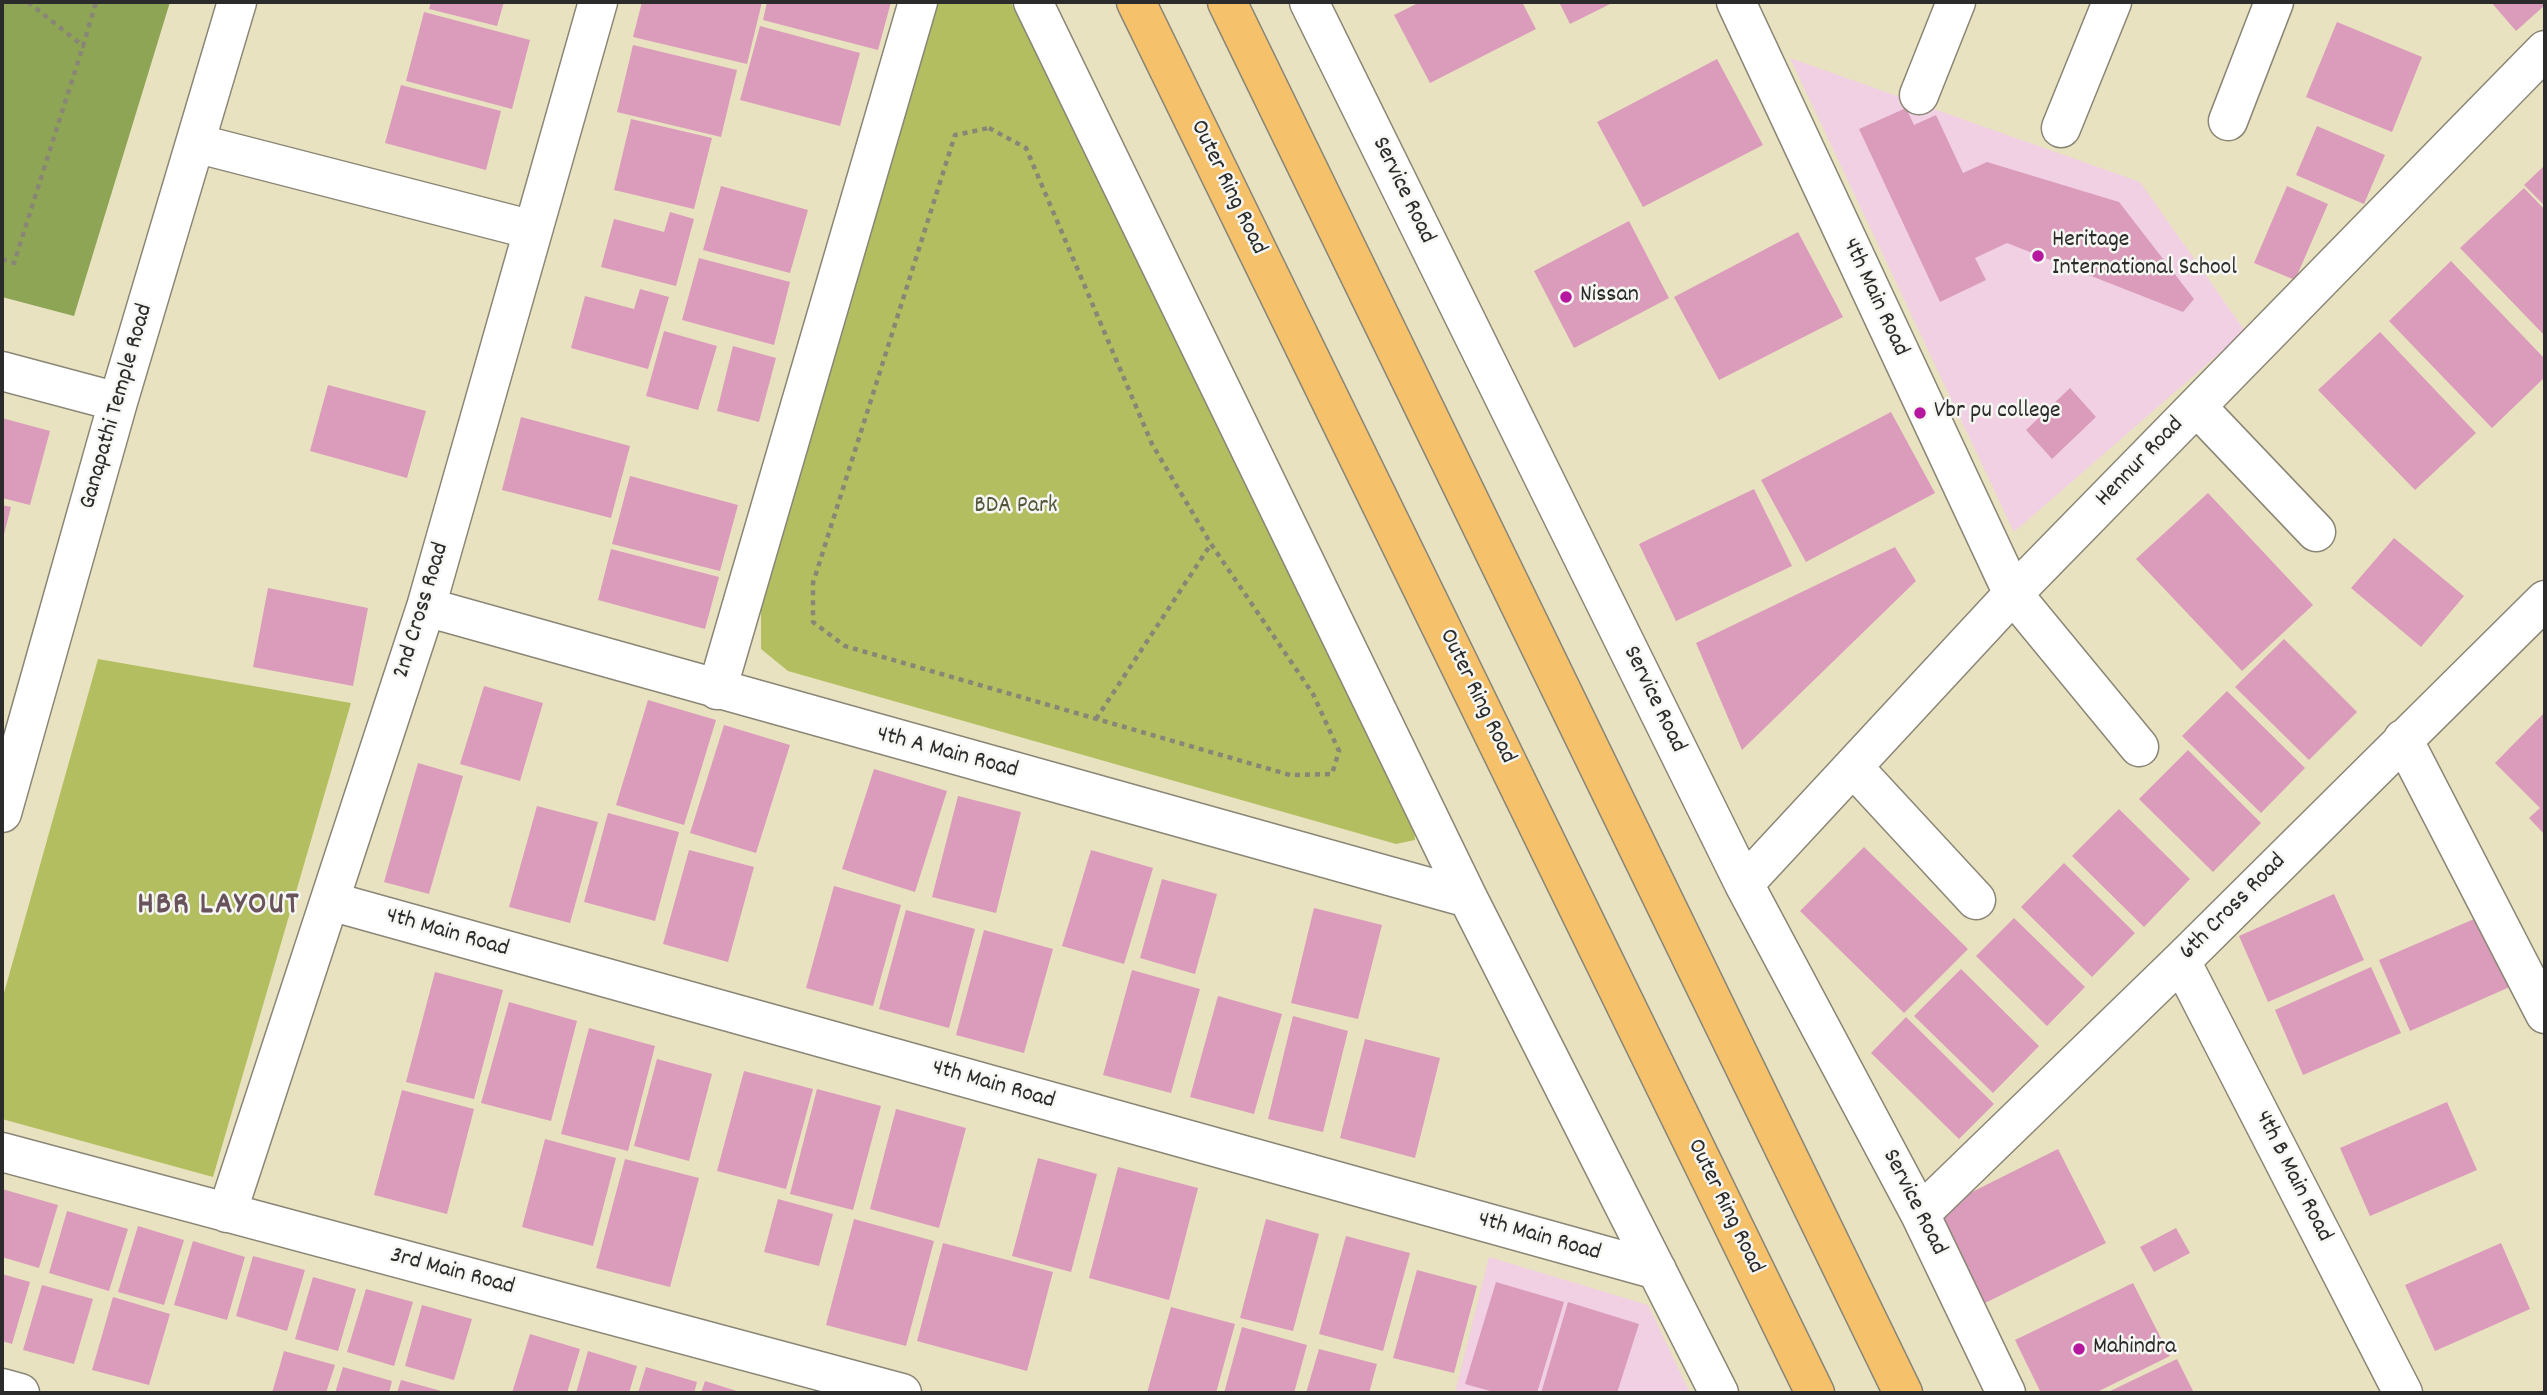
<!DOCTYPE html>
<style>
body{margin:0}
#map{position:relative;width:2547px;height:1395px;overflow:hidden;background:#e9e2c1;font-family:Dekko,sans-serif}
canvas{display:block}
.frame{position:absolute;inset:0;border:4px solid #2b2b2b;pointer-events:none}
</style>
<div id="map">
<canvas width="2547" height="1395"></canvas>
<div class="frame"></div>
</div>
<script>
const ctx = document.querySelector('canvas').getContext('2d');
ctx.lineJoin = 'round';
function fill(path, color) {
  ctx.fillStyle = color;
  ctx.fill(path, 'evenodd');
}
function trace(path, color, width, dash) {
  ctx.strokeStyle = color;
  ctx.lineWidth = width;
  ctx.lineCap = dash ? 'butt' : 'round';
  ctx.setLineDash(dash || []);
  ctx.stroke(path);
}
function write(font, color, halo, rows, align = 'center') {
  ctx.font = font + ' Dekko,sans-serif';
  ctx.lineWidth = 5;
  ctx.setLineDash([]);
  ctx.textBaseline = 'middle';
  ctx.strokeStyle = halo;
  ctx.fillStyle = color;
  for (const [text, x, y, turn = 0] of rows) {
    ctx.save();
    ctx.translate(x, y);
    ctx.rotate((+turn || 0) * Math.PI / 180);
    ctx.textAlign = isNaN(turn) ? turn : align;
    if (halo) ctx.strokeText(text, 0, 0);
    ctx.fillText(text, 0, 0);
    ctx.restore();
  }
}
fill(new Path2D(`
 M1790,58L2140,182L2245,331L2014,532Z
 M1489,1257L1648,1305L1690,1393H1455Z`), '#f1d0e3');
fill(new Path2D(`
 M932,2H1011L1413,815L1415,840L1396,844L788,671L761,649V606Z
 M98,659L351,703L213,1177L2,1119V1000Z`), '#b3be60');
fill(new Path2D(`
 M2,2H170L74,316L2,297Z`), '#8ea556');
fill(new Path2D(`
 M431,2H504L497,26L429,9Z
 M642,2H762L747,64L633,37Z
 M767,2H891L878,50L763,20Z
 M1420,2H1522L1536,29L1430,83L1394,15Z
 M1559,2H1614L1570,24Z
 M2491,2H2545V5L2516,31Z
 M424,12L530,40L512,109L406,81Z
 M2337,22L2422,57L2392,132L2306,97Z
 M760,26L860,53L840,126L740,100Z
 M633,45L737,70L721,137L617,112Z
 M1717,59L1763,145L1643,207L1597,122Z
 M401,85L501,111L486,170L385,143Z
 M1906,108L1914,125L1936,115L1963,173L1987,162L2119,202L2194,299L2183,312L2007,243L1975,258L1986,280L1940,302L1859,129Z
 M631,119L712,138L694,209L614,190Z
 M2317,126L2385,155L2364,204L2296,175Z
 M2545,165V206L2524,185Z
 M721,186L808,210L790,273L703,250Z
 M2287,186L2328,204L2295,280L2254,263Z
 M2524,188L2545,210V336L2460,248Z
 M670,212L694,219L676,286L601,267L614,219L664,232Z
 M1629,221L1669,298L1574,348L1534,271Z
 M1798,232L1843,317L1719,380L1674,297Z
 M699,258L790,282L774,345L682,320Z
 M2451,261L2545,359V377L2492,428L2389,321Z
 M640,289L669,297L648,369L571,348L585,296L634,309Z
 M664,331L717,346L698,410L646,396Z
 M2380,332L2476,433L2415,490L2318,390Z
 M733,346L776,358L759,422L717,411Z
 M328,385L426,411L407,478L310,451Z
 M2070,388L2096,417L2052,459L2026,430Z
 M1891,412L1935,493L1806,562L1761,480Z
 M521,417L630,446L611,518L502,490Z
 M2,418L50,431L30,505L2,498Z
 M630,476L738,505L720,571L612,544Z
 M1754,489L1792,566L1676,621L1639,544Z
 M2208,493L2313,605L2242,671L2136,559Z
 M2,505L11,507L3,538L2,537Z
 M2394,538L2464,596L2421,647L2351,588Z
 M1895,547L1916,581L1742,750L1696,643Z
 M611,549L719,577L705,629L598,600Z
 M268,588L368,608L353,686L253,667Z
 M2284,639L2357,712L2309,760L2235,687Z
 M484,686L543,703L520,781L460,764Z
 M2227,691L2305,768L2261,813L2182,736Z
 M648,700L716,720L684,825L616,805Z
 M2545,712V835L2529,818L2540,808L2495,763Z
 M724,725L790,745L756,853L690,833Z
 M2188,750L2261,823L2213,872L2139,799Z
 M418,763L463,776L429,894L384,882Z
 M874,769L947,791L915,892L842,869Z
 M958,796L1021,812L996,913L932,897Z
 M537,806L598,822L570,923L509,907Z
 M2119,809L2190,879L2144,927L2072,856Z
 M608,813L679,832L655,921L584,902Z
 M1864,847L1968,949L1904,1013L1800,911Z
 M689,850L754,867L728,962L663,944Z
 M1091,850L1153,868L1124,964L1062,946Z
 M2064,863L2135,933L2092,977L2021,907Z
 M1162,879L1217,894L1195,974L1140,958Z
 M834,886L901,905L873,1006L806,988Z
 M2334,894L2364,960L2268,1002L2239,936Z
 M1314,908L1382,925L1358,1019L1291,1003Z
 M906,910L975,929L949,1028L879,1009Z
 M2481,916L2512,986L2410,1031L2379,960Z
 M2014,918L2085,987L2047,1026L1976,956Z
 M984,930L1053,949L1024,1053L956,1035Z
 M2371,967L2401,1033L2303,1075L2275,1010Z
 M1961,969L2039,1046L1993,1093L1914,1016Z
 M1132,970L1200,989L1171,1093L1103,1075Z
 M435,972L503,990L474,1099L406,1082Z
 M1218,996L1282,1014L1254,1114L1190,1097Z
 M509,1002L577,1021L551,1121L481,1103Z
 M1293,1016L1348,1031L1323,1132L1268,1119Z
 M1906,1017L1994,1104L1959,1139L1871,1053Z
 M589,1028L655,1046L628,1151L561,1134Z
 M1365,1039L1440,1058L1415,1158L1340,1138Z
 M657,1059L712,1074L689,1161L634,1146Z
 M744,1071L813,1089L786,1189L717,1171Z
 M817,1089L881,1106L853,1210L790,1194Z
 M402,1090L474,1109L447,1214L374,1195Z
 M2447,1102L2477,1170L2370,1216L2340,1148Z
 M896,1109L966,1128L939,1228L870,1209Z
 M545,1139L616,1158L593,1246L522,1227Z
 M2058,1149L2106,1243L1975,1308L1928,1214Z
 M1038,1158L1097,1174L1071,1272L1012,1256Z
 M625,1159L699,1178L670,1287L596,1268Z
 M1118,1167L1198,1188L1169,1300L1089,1278Z
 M2,1189L58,1205L39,1268L2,1257Z
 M778,1199L833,1214L819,1266L764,1252Z
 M67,1211L128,1229L109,1291L49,1273Z
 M854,1219L934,1241L906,1346L826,1325Z
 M1266,1219L1319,1234L1293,1331L1240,1318Z
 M138,1226L184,1240L164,1305L118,1292Z
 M2176,1228L2190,1253L2154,1272L2140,1247Z
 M1346,1236L1410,1253L1383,1351L1319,1334Z
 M193,1241L245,1257L227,1320L174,1305Z
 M943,1243L1053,1272L1027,1371L917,1341Z
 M2501,1243L2530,1309L2435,1351L2405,1285Z
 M253,1256L305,1270L287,1331L236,1316Z
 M1417,1270L1477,1286L1454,1373L1393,1358Z
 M2,1274L30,1282L12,1344L2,1341Z
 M313,1277L356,1289L338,1351L295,1339Z
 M1496,1282L1564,1302L1537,1393H1497L1465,1384Z
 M2133,1283L2170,1356L2095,1393H2041L2015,1340Z
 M42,1285L93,1299L74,1364L23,1350Z
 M366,1289L413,1302L394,1366L347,1352Z
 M113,1297L170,1314L149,1385L92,1370Z
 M1568,1302L1639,1324L1617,1393H1541Z
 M422,1305L472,1319L454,1380L405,1366Z
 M1171,1307L1235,1324L1216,1393H1147Z
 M1242,1327L1307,1345L1294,1393H1224Z
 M530,1334L580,1349L567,1393H512Z
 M1319,1349L1377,1364L1369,1393H1306Z
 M284,1351L335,1365L326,1393H272Z
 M588,1351L637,1366L629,1393H576Z
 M2177,1359L2194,1393H2106Z
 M343,1367L392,1381L389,1393H335Z
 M646,1367L697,1382L694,1393H638Z
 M401,1380L445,1392V1393H397Z
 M705,1381L743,1393H701Z`), '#da9cba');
const minor = new Path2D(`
 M1033,2L1468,898L1719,1393
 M1309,2L1744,884L1920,1214L2006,1393
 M1736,2L2013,594L2139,747
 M1919,95L1956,2
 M2228,121L2274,2
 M2061,128L2112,2
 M195,143L533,230
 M2,371L118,402
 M2197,407L2316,532
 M426,607L1468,898
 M717,690L918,2
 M2403,739L2545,1014
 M1853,767L1976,900
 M2,813L118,402L237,2
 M1744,884L2013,594L2545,50
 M330,901L1657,1270
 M2181,961L2403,1393
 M2,1152L902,1393
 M227,1213L426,607L598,2
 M1920,1214L2181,961L2545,600
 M2,1388L20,1393`);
const highway = new Path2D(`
 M1136,2L1815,1393
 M1227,2L1903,1393`);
trace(minor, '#8a8676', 41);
trace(highway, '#8a8676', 41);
trace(new Path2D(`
 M28,2L83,46L96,2
 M989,128L1026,148L1152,444L1211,544L1313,694L1339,751L1332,774L1290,775L845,646L813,622V583L955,135Z
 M2,259L14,263L83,46
 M1096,719L1211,544`), '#8a8676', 4.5, [5, 5]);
trace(minor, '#fff', 38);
trace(highway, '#f5c16b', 38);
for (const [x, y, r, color] of [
 [2038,256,7,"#b5179e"],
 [1566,297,7,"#b5179e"],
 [1920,413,7,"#b5179e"],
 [2079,1349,7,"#b5179e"]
]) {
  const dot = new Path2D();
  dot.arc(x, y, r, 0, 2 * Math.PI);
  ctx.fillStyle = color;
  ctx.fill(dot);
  trace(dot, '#f6f6f2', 2.5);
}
write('24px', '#2b2b2b', '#f6f6f2', [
 ["Outer Ring Road",1227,188,64],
 ["Service Road",1402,191,64],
 ["4th Main Road",1874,298,65],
 ["Ganapathi Temple Road",118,407,-74],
 ["Hennur Road",2141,463,-46],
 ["2nd Cross Road",423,611,-73],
 ["Outer Ring Road",1476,697,64],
 ["Service Road",1653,700,64],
 ["4th A Main Road",947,754,15],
 ["6th Cross Road",2234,908,-45],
 ["4th Main Road",447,934,16],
 ["4th Main Road",993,1086,16],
 ["4th B Main Road",2292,1177,63],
 ["Service Road",1913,1203,63],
 ["Outer Ring Road",1724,1207,64],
 ["4th Main Road",1539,1238,16],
 ["3rd Main Road",452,1273,15]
]);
write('24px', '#2b2b2b', '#f6f6f2', [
 ["Heritage",2052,242],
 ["International School",2052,270],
 ["Nissan",1580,297],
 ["Vbr pu college",1934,413],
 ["Mahindra",2093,1349]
], 'left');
write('24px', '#54573b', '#f6f6f2', [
 ["BDA Park",1016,508]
]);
ctx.letterSpacing = '2px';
write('bold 32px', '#68535d', '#f6f6f2', [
 ["HBR LAYOUT",219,908]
]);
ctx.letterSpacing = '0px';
</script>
